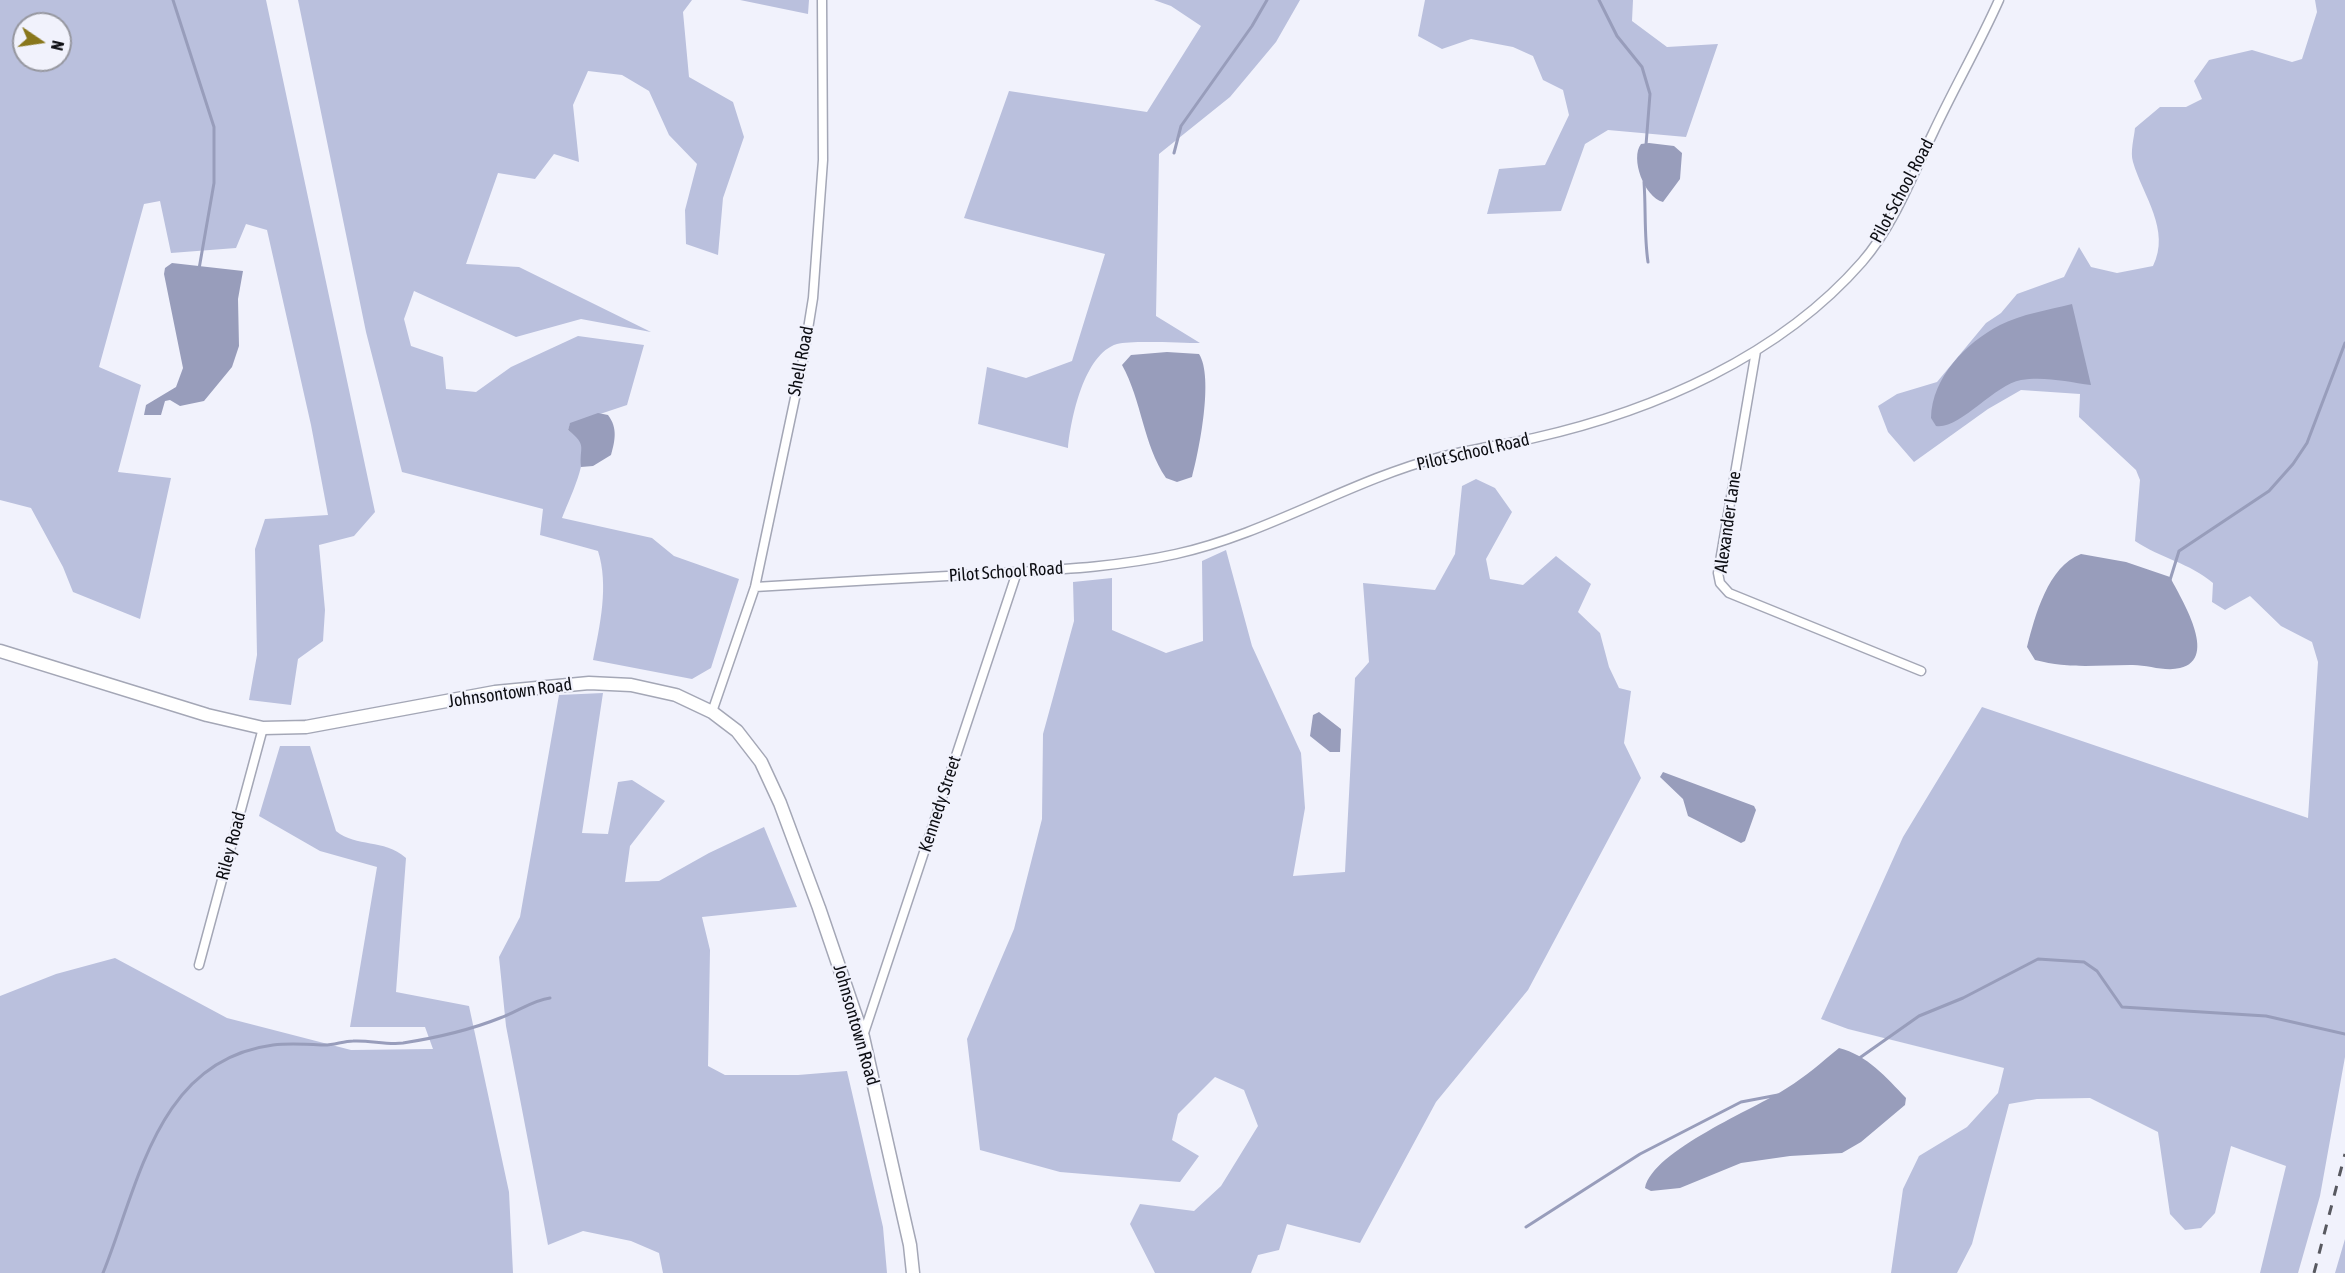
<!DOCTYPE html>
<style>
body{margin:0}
#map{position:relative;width:2345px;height:1273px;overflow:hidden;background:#f1f2fc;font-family:"Asap Condensed",sans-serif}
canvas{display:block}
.north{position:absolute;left:12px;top:12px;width:60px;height:60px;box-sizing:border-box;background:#f1f2fc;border:2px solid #96979f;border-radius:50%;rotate:103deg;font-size:16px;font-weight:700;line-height:24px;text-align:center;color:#0d0e13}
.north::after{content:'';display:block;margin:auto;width:21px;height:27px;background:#89771c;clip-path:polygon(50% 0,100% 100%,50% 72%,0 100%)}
</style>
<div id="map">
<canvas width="2345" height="1273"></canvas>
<div class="north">N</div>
</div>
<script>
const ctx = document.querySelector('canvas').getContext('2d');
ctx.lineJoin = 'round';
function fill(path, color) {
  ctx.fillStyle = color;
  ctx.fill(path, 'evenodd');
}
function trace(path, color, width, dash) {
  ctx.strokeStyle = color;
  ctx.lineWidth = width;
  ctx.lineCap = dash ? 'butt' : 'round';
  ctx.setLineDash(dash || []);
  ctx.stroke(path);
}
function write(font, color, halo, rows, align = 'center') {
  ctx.font = font + ' "Asap Condensed",sans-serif';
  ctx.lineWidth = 4.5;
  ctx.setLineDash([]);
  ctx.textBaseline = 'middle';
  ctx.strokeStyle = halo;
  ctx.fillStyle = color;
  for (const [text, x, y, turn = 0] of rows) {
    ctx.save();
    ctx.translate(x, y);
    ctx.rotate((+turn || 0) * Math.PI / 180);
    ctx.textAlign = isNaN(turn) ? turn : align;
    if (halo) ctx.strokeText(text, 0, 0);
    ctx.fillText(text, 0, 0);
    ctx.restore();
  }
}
fill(new Path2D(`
 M0,0H266L375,512L354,536L319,545L325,610L323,641L298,659L291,705L249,700L257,655L255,549L265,519L328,515L311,425L267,230L246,224L236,248L171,253L160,201L144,204L99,367L141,385L118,472L171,478L140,619L73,592L63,567L31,508L0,500ZM24,24H60V60H24Z
 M298,0H692L683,12L689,77L733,102L744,137L723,198L718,255L686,244L685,210L697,164L669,135L649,91L622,75L588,71L573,105L579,162L554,154L535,179L498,173L466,264L519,267L651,332L581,319L516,337L414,291L404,319L411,346L443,357L446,389L476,392L511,367L578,336L644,345L627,405L570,424L568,430C572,433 577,436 580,439C592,454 568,502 562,518L652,538L674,556L739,579L711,668L692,679L593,660C600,625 609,586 598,551L540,535L543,509L402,472L366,332Z
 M740,0H809L808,14Z
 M1154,0H1300L1276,42L1230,97L1159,154L1156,316L1200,343C1183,343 1131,340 1117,344C1084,354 1071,418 1068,448L978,424L987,367L1026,378L1072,361L1105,254L964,218L1009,91L1147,112L1201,26L1171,6Z
 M1425,0H1633L1632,21L1667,47L1718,44L1686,137L1608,130L1585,144L1561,211L1487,214L1499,169L1545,165L1569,115L1563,90L1543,80L1533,56L1513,47L1471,39L1442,49L1418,36Z
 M2315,0H2345V1057L2320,1196L2298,1273H2260L2286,1166L2231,1146L2215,1213L2201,1228L2185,1230L2170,1214L2158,1132L2090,1098L2037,1099L2009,1104L1972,1244L1957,1273H1891L1903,1189L1919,1156L1967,1127L1998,1093L2004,1068L1848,1029L1821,1019L1903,837L1982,707L2308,818L2318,662L2312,642L2281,626L2250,596L2225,610L2212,602L2213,583C2190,563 2160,558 2135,541L2140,480L2136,470L2079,417L2080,394L2021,390L1988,409L1914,462L1888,432L1878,406L1897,394L1937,382L1986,323L2001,313L2017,294L2064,277L2079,247L2091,267L2117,273L2153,266C2171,230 2143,196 2133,162C2130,152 2134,138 2135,128L2160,107H2186L2202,99L2194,81L2209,60L2252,50L2292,62L2302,59L2317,12Z
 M1476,479L1495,488L1512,512L1486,559L1490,579L1523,585L1556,556L1591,584L1578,612L1600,633L1609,667L1619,688L1631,691L1624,743L1641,778L1528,990L1436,1102L1360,1243L1287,1224L1279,1250L1258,1255L1251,1273H1155L1130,1224L1140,1204L1194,1211L1221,1186L1258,1126L1244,1090L1215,1077L1178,1114L1172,1140L1199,1156L1180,1182L1060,1172L980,1150L967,1039L1014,929L1042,819L1043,734L1074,621L1073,582L1112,578V630L1166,653L1203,641L1202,561L1226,550L1252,646L1301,753L1305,808L1293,876L1345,872L1355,678L1369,662L1363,583L1435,590L1455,554L1462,486Z
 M603,693L582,833L608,834L618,782L632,780L665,801L630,846L625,882L659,881L709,853L764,827L797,907L702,917L710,950L708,1066L725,1075H798L847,1071L883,1227L887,1273H663L659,1253L631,1241L583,1231L548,1245L506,1026L499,957L520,917L559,695Z
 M280,746H310L336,831C357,848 383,838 406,858L396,992L469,1006L509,1192L513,1273H0V996L56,974L115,958L227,1018L351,1050L433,1049L425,1027H350L377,867L320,851L259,816Z
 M2345,1239V1273H2335Z`), '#bac0dd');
fill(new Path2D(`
 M1649,143L1674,146L1682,153L1680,179L1663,202C1644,197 1630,158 1641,144Z
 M172,263L243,271L238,299L239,346L232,367L204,401L180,406L170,400L165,401L161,415H144L146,405L176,387L183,368L164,274L165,268Z
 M2072,304L2091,385C2069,382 2044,376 2021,380C1994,385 1959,430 1936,426L1931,418C1932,377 1966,343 2000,325C2022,314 2048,310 2072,304Z
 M1167,352L1199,354C1214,377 1199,451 1192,477L1177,482L1166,478C1143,444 1142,401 1122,365L1131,355Z
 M598,413L608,415C618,428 615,441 611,455L593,466L581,467C579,446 588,446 568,430L570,423Z
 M2081,554L2126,562L2170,577C2180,597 2220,659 2180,668C2164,672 2146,664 2130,665C2095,665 2070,669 2035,660L2027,647C2035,616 2048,566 2081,554Z
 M1319,712L1341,729L1340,752H1330L1310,736L1313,715Z
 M1663,772L1754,806L1756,810L1745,841L1741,843L1688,816L1683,799L1660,777Z
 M1839,1048C1867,1055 1886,1077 1906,1098L1905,1105L1861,1142L1842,1153L1790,1156L1741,1163L1680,1188L1651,1191L1645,1188C1653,1150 1755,1109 1787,1088C1805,1077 1822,1062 1839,1048Z`), '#989dbb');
trace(new Path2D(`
 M173,0L214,127V183L199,269
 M1599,0L1617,36L1642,67L1650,94L1646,145
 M1174,153L1181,126L1252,26L1267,0
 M1644,182C1646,210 1644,235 1648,262
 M2170,580L2179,551L2269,491L2293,464L2307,443L2345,343
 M1858,1059L1919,1016L1963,998L2038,959L2084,962L2097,971L2122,1007L2266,1016L2345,1034
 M1526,1227L1640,1154L1741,1102L1778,1095
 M103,1273C139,1184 157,1060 273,1045C289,1043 305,1044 322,1045C332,1046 343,1041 353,1041C370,1040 386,1045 403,1043C435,1038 470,1030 500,1018C517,1012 533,1000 550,998`), '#989dbb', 3);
const street = new Path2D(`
 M1756,351L1718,573L1720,583L1729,593L1921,671
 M755,587C832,582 908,578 985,574C1048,570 1113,568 1176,554C1267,534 1349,481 1440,457C1471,449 1503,445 1534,438C1654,411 1780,356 1862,262C1894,225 1912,176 1933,133C1954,88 1979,45 1999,0
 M712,712L755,587L803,360L813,298L823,160L822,0
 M199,965L263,728
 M863,1036L1017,572`);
const secondary = new Path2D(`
 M0,651L207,715L263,728L306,727L495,692L589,683L631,685L676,695L712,712L737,731L761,762L780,803L819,908L863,1037L910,1245L913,1273`);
trace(street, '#a4a7b6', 11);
trace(secondary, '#a4a7b6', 15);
trace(street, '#fff', 8);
trace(secondary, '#fff', 12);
trace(new Path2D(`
 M2314,1273L2345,1154`), '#585960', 3, [10, 10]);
write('18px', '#0d0e13', '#f1f2fc', [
 ["Pilot School Road",1902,191,-62],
 ["Shell Road",801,361,-79],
 ["Pilot School Road",1473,452,-13],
 ["Alexander Lane",1728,522,-82],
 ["Pilot School Road",1006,572,-4],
 ["Johnsontown Road",510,693,-8],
 ["Kennedy Street",940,804,-72],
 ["Riley Road",231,846,-75],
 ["Johnsontown Road",856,1025,74]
]);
</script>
